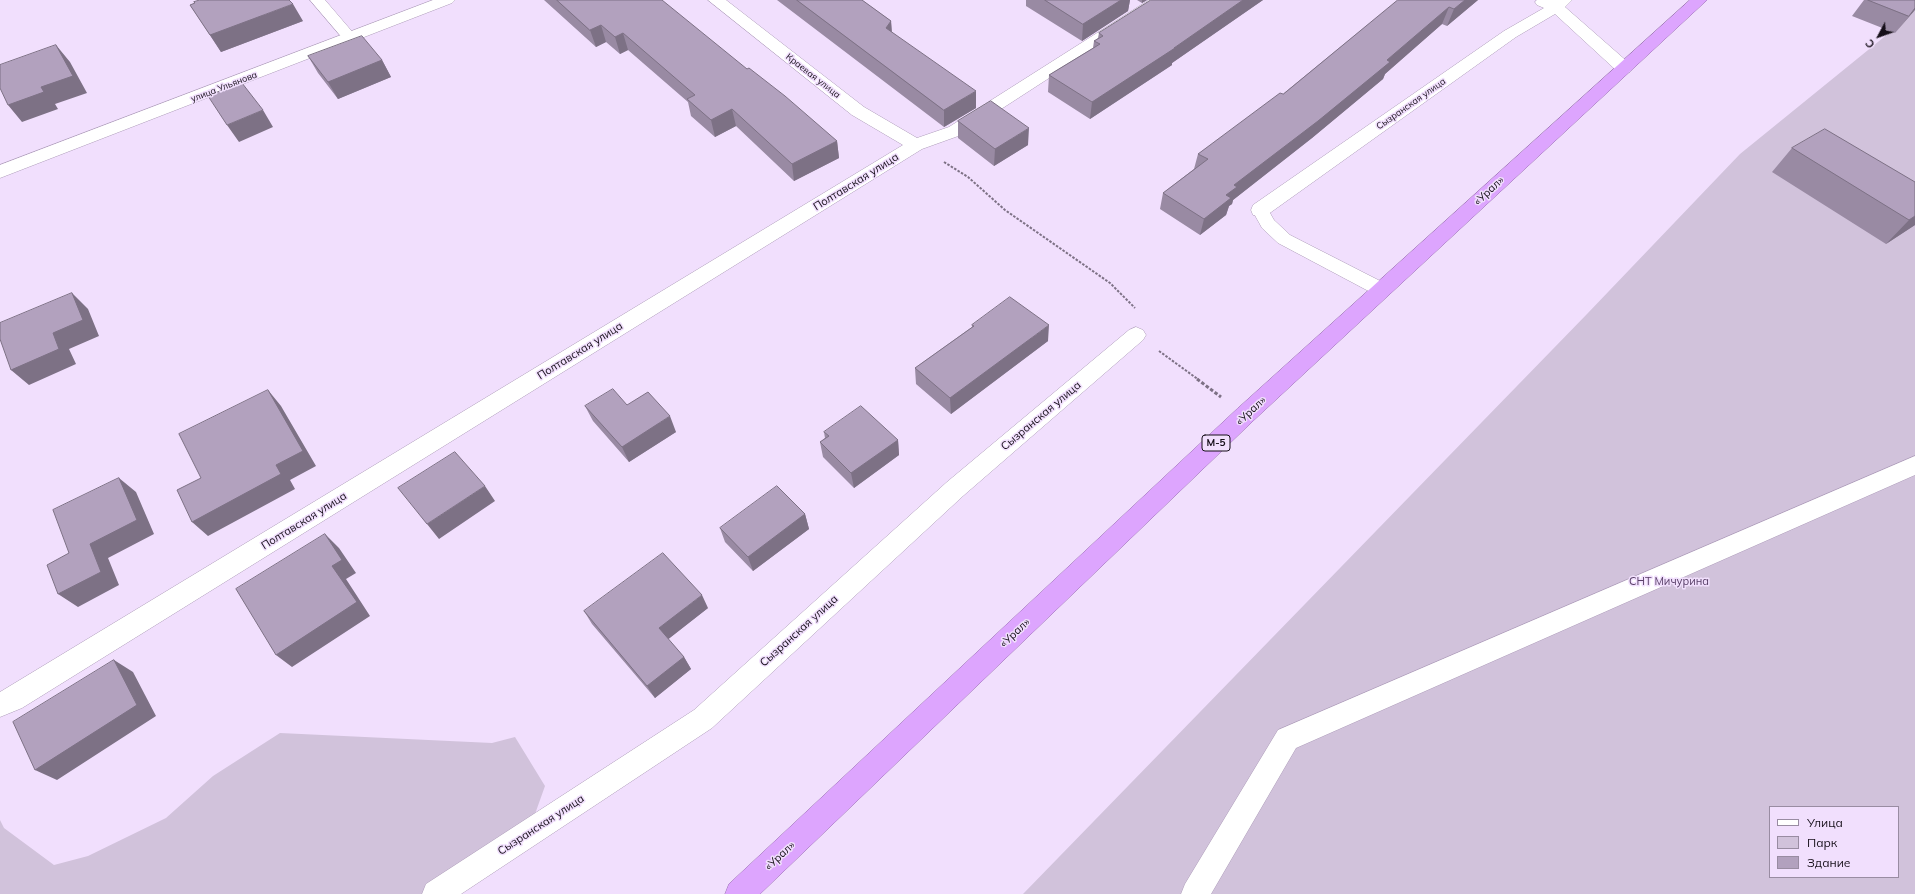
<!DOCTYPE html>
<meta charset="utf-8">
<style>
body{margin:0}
#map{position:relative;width:1915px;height:894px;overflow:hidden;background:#f1dffd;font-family:Mulish,sans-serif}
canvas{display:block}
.legend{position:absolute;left:1769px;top:806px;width:130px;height:72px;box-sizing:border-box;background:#f1dffd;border:1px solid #998ca2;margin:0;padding:5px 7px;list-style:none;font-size:12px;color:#160f19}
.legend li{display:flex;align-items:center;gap:8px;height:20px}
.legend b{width:20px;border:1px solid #998ca2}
.north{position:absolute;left:1859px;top:16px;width:40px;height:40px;-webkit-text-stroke:3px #f1dffd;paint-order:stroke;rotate:229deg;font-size:11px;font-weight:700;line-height:16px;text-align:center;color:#160f19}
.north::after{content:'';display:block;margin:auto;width:14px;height:18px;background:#160f19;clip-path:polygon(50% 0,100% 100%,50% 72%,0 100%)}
</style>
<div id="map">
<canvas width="1915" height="894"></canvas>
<ul class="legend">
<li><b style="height:5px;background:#fff"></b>Улица</li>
<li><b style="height:11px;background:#d1c2db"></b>Парк</li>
<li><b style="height:11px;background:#b2a1be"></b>Здание</li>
</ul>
<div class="north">С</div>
</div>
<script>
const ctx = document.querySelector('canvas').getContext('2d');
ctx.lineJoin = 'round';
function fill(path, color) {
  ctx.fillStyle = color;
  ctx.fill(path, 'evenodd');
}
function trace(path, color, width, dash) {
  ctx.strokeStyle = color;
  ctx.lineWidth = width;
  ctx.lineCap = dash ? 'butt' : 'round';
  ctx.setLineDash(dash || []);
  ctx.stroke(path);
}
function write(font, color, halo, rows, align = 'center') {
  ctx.font = font + ' Mulish,sans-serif';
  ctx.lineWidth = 3;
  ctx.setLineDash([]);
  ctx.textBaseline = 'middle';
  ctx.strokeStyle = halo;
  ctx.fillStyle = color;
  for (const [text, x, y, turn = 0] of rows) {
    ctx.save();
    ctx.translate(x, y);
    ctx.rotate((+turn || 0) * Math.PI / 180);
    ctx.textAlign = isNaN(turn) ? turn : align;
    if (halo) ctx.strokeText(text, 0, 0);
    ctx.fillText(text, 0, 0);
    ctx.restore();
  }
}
fill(new Path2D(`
 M1915,5V894H1023L1587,314L1740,154L1889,33ZM1770,807H1898V877H1770Z
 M280,733L492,743L515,737L545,786L535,814L427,894H0V820L4,828L54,865L88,856L166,818L213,776Z`), '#d1c2db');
const lane = new Path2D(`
 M310,0H325L355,35L357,38L355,41H345Z
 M1260,204L1266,206L1274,220L1290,235L1388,285L1391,290L1388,295L1382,297L1376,295L1278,243L1262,228L1252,210L1254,206Z`);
const street = new Path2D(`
 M433,0H455L452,3L0,178V165Z
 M708,0H726L864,107L917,138L949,127L1149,0H1168L1165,3L961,135L922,149L22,708L0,717V692L903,145L852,115Z
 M1537,0H1572L1565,7L1630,64L1632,68L1630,72L1624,73L1618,72L1555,14L1516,37L1267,215L1260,216L1253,215L1251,210L1253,205L1504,31L1544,8L1537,5L1535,2Z
 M1136,327L1143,330L1146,335L1143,340L963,496L712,728L461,894H422L426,884L694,710L947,482L1129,330Z
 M1915,456V475L1296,748L1211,894H1181L1185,884L1278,730Z`);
const highway = new Path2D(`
 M1690,0H1707L1253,421L760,894H725L729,884L1237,409Z`);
trace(lane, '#ad9cb9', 1);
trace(street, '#ad9cb9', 1);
trace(highway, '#9770ae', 1);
trace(new Path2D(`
 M944,162L968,177L1005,210L1110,283L1135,308
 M1159,351L1199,380`), '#7d7185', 2, [2.5, 1.5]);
trace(new Path2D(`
 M1197,379L1221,397`), '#7d7185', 3, [3.5, 2]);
fill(lane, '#fff');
fill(street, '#fff');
fill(highway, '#dda5fe');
fill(new Path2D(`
 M544,0H640L837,141L839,158L794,181L736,126L715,137L691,116L688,102L628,50L620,54L606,42L596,47Z
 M777,0H862L891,21L892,32L976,108L944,127Z
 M1026,0H1130L1128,11L1082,41L1026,6Z
 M1137,0H1147L1142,3Z
 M1151,0H1263L1172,63V65L1090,119L1048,92L1049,75L1093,48L1094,41L1098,38L1099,33Z
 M1398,0H1478L1447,26L1442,24L1385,74L1383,79L1312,138L1233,200L1232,204L1229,206L1226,215L1200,235L1160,209L1163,193L1194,169L1198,154L1283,94Z
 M1864,0H1915V9L1895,33L1852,16Z
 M190,5L303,21L221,52Z
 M308,56L382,60L391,77L338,99L318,73Z
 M958,121L1028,145L994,166L958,138Z
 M1792,148L1915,182V225L1886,244L1772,172Z
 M972,325L1048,341L951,414L916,384L915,368L972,327Z
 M627,405L676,432L629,462L593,421L585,406Z
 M824,432L898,440L899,455L854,488L823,457L820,442L825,438Z
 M805,514L809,529L753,571L725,542L720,528Z
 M708,608L668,639L684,657L691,669L655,698L592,624L584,611Z`), '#998aa3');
fill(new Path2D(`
 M1121,0H1130L1128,11L1082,41L1083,24Z
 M1142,0H1147L1142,3Z
 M1243,0H1263L1172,63V65L1090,119L1092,102L1174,48Z
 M1465,0H1478L1447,26L1454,9Z
 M293,4L303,21L221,52L210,35Z
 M1449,7L1442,24L1385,74L1383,79L1312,138L1233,200L1232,204L1229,206L1226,215L1200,235L1204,219L1234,185L1387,60Z
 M1915,8V10L1895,33L1909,16Z
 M891,21L892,38L886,28Z
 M601,25L606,42L596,47L590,30Z
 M623,33L628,50L620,54L615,37Z
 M56,45L70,62L87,93L55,104L58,109L22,122L8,105L41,87Z
 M382,60L391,77L338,99L328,82Z
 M976,91V108L944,127V110Z
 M732,109L736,126L715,137L711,120Z
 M263,110L273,127L239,142L227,125Z
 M1029,128L1028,145L994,166L995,149Z
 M837,141L839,158L794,181L792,164Z
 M1915,216V225L1886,244L1909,220Z
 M72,293L88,309L99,336L69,349L76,364L29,385L11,370L53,333Z
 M1049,325L1048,341L951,414L950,398Z
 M268,390L281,406L316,466L290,480L295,489L208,536L192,522L276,465Z
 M670,416L676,432L629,462L622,447Z
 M898,440L899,455L854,488L851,473Z
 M119,478L136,492L154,534L108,558L119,585L78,607L58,594Z
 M485,486L495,501L439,539L427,524Z
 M805,514L809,529L753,571L748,557Z
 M325,534L339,548L356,573L346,579L370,616L292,667L276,655L332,566Z
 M702,595L708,608L666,641L659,628Z
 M684,657L691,669L655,698L647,686Z
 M114,660L133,672L156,716L57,780L35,770Z`), '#7d7185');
const building = new Path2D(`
 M200,0H289L293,4L210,35L190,5L195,3L194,2Z
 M557,0H662L747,69L749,68L785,96L837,141L792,164L732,109L711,120L687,99L695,95L623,33L615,37L601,25L590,30Z
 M797,0H862L891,21L886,28L976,91L944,110Z
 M1045,0H1121L1083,24Z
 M1151,0H1243L1174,48H1175L1092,102L1049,75L1100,44L1094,41L1103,36L1099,33Z
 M1398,0H1465L1454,9L1449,7L1387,60L1390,62L1318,121L1234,185L1237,187L1226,195L1231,198L1204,219L1163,193L1208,159L1198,154L1280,93L1283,94Z
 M1868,0H1915V8L1909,16Z
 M362,36L382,60L328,82L308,56Z
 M56,45L73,76L41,87L44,92L8,105L0,88V65Z
 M242,83L263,110L227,125L208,96Z
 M991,101L1029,128L995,149L958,121Z
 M1825,129L1915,182V216L1909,220L1792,148Z
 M72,293L83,320L53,333L59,349L11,370L0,339V323Z
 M1010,297L1049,325L950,398L915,368L974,326L972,325Z
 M613,389L627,405L648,392L670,416L622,447L585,406Z
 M268,390L303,451L276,465L281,474L192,522L177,490L201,478L179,434Z
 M861,406L898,440L851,473L820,442L829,436L824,432Z
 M455,452L485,486L427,524L398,488Z
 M119,478L137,520L90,544L101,572L58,594L47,565L69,553L53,510Z
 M777,486L805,514L748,557L720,528Z
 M325,534L342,560L332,566L357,602L276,655L236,589Z
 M663,553L702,595L659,628L684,657L647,686L584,611Z
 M114,660L137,705L35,770L13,722Z`);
fill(building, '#b2a1be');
trace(building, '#7d7185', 1);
write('9px', '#160f19', '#f1dffd', [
 ["Краевая улица",813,76,38],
 ["улица Ульянова",224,87,-21],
 ["Сызранская улица",1411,104,-35]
]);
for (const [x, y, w] of [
 [1216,443,28]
]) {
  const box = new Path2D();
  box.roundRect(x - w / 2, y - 8, w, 16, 3);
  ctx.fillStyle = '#f1dffd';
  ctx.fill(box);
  trace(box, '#160f19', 1);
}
write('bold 10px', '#160f19', null, [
 ["М-5",1216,443]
]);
write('11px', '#160f19', '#f1dffd', [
 ["Полтавская улица",856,182,-32],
 ["«Урал»",1489,191,-43],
 ["Полтавская улица",580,351,-32],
 ["«Урал»",1251,411,-43],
 ["Сызранская улица",1041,416,-40],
 ["Полтавская улица",304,521,-32],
 ["Сызранская улица",799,631,-42],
 ["«Урал»",1015,633,-43],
 ["Сызранская улица",541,825,-33],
 ["«Урал»",780,856,-43]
]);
write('11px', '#594068', '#f1dffd', [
 ["СНТ Мичурина",1669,582]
]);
</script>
